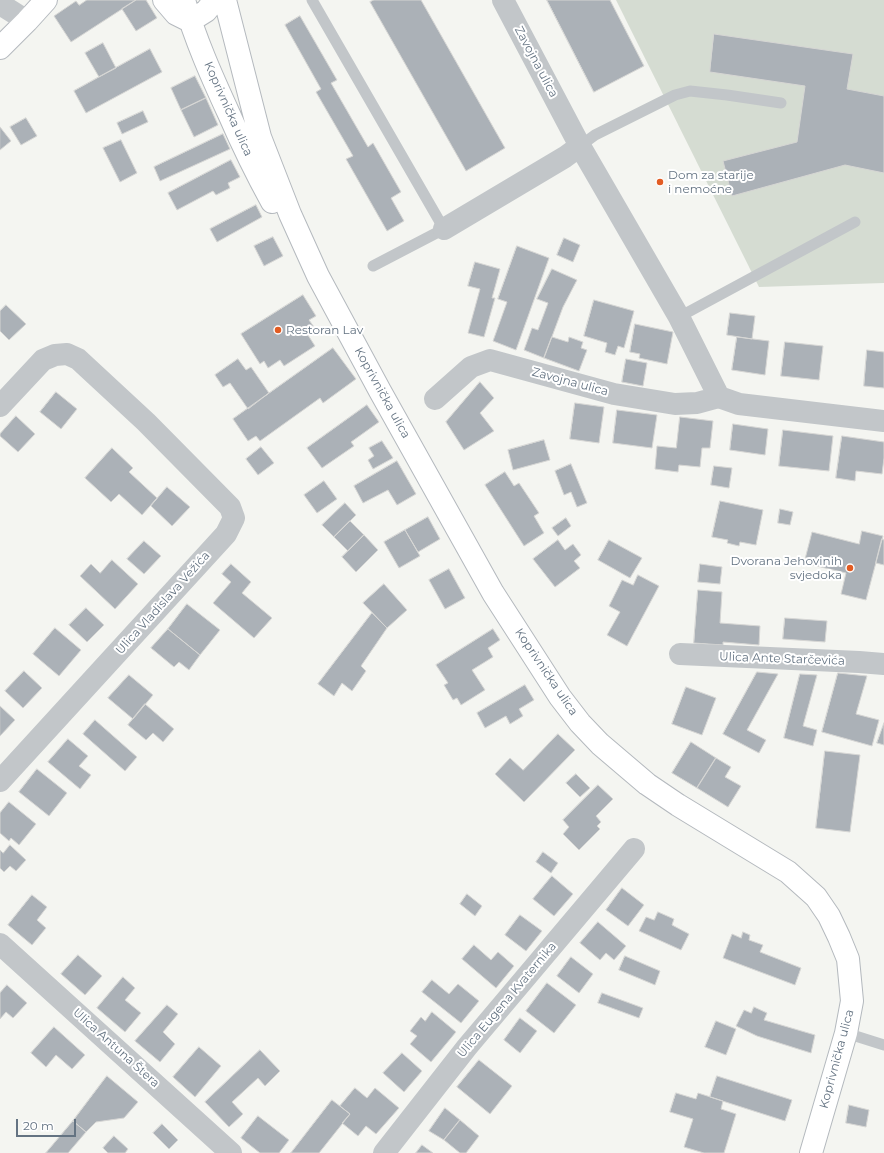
<!DOCTYPE html>
<meta charset="utf-8">
<style>
body{margin:0}
#map{position:relative;width:884px;height:1153px;overflow:hidden;background:#f4f5f1;font-family:Montserrat,sans-serif}
canvas{display:block}
.scale{position:absolute;left:16px;top:1119px;width:60px;height:18px;box-sizing:border-box;border:2px solid #647382;border-top:0;padding-left:5px;font-size:12px;line-height:14px;white-space:nowrap;color:#647382;-webkit-text-stroke:3px #fff;paint-order:stroke}
</style>
<div id="map">
<canvas width="884" height="1153"></canvas>
<div class="scale">20 m</div>
</div>
<script>
const ctx = document.querySelector('canvas').getContext('2d');
ctx.lineJoin = 'round';
function fill(path, color) {
  ctx.fillStyle = color;
  ctx.fill(path, 'evenodd');
}
function trace(path, color, width, dash) {
  ctx.strokeStyle = color;
  ctx.lineWidth = width;
  ctx.lineCap = dash ? 'butt' : 'round';
  ctx.setLineDash(dash || []);
  ctx.stroke(path);
}
function write(font, color, halo, rows, align = 'center') {
  ctx.font = font + ' Montserrat,sans-serif';
  ctx.lineWidth = 4;
  ctx.setLineDash([]);
  ctx.textBaseline = 'middle';
  ctx.strokeStyle = halo;
  ctx.fillStyle = color;
  for (const [text, x, y, turn = 0] of rows) {
    ctx.save();
    ctx.translate(x, y);
    ctx.rotate((+turn || 0) * Math.PI / 180);
    ctx.textAlign = isNaN(turn) ? turn : align;
    if (halo) ctx.strokeText(text, 0, 0);
    ctx.fillText(text, 0, 0);
    ctx.restore();
  }
}
fill(new Path2D(`
 M616,0H884V283L759,287Z`), '#d5dcd2');
const building = new Path2D(`
 M87,0H136L71,42L54,16L76,1L79,5Z
 M136,0H146L157,18L136,31L122,9Z
 M374,0H421L505,148L466,171L370,2Z
 M547,0H610L644,66L594,92Z
 M300,16L337,80L331,83L368,147L373,143L401,192L391,198L404,221L387,231L346,159L353,156L316,92L321,89L285,25Z
 M714,34L853,54L847,89L884,96V173L845,165L732,196L723,161L797,142L805,86L710,72Z
 M103,43L116,68L99,77L85,53Z
 M150,49L162,72L86,113L74,91Z
 M195,76L206,98L181,110L171,88Z
 M206,98L218,125L194,137L181,110Z
 M143,111L148,122L122,134L117,123Z
 M26,118L37,136L21,145L10,127Z
 M0,127L11,141L0,150Z
 M223,134L230,149L160,181L154,167Z
 M121,140L137,173L120,182L103,148Z
 M231,160L240,177L228,183L230,188L216,195L213,191L177,210L168,193Z
 M256,205L262,217L217,242L210,229Z
 M273,237L283,256L264,266L254,246Z
 M564,238L580,245L573,262L557,255Z
 M517,246L549,258L516,350L493,341L507,302L498,299Z
 M475,262L500,269L492,298H495L484,337L468,333L480,289L468,286Z
 M552,269L577,280L563,307L544,358L524,350L532,328L538,330L548,303L537,299Z
 M303,295L316,316L309,320L314,327L306,332L315,346L284,366L280,360L268,368L264,361L260,364L241,334Z
 M594,300L634,311L624,348L618,346L615,355L605,352L607,343L584,336Z
 M6,305L26,324L9,340L0,331V311Z
 M730,313L755,316L752,339L727,335Z
 M635,324L673,332L667,364L639,358L640,354L630,352Z
 M552,337L568,342L569,337L583,342L581,348L587,350L579,371L544,358Z
 M737,337L769,341L765,375L732,370Z
 M785,342L823,346L819,380L781,376Z
 M333,348L356,379L323,403L320,398L260,441L256,436L248,441L233,419Z
 M867,350L884,352V388L864,386Z
 M238,359L246,370L251,367L269,393L248,409L230,383L223,387L215,375Z
 M626,359L647,363L643,386L622,382Z
 M480,382L494,398L480,413L494,431L464,450L446,422Z
 M56,392L77,409L61,429L40,412Z
 M575,403L604,407L599,443L570,439Z
 M367,405L379,422L351,442L354,446L322,468L307,448Z
 M617,410L657,415L652,448L613,443Z
 M16,416L35,434L18,452L0,436V434Z
 M680,417L713,421L710,448H702L700,467L679,465L678,472L655,469L657,446L676,448Z
 M733,424L768,429L765,455L730,450Z
 M783,430L833,436L829,471L779,466Z
 M842,436L884,442V458L882,474L856,471L855,481L836,478Z
 M544,440L550,460L513,470L508,450Z
 M382,441L393,458L373,469L368,460L374,456L369,448Z
 M261,447L274,463L258,475L246,459Z
 M112,448L133,468L129,472L157,498L142,515L119,494L111,502L85,478Z
 M397,461L416,494L397,505L388,490L363,503L354,486Z
 M571,464L587,503L577,507L571,492L564,495L555,471Z
 M714,466L732,468L729,488L711,485Z
 M505,472L514,486L519,483L539,513L534,516L544,533L524,546L485,485Z
 M324,481L337,499L317,513L304,495Z
 M167,487L190,507L172,526L151,506Z
 M720,501L763,510L756,545L740,542L739,546L727,543L728,540L712,537Z
 M345,503L356,515L334,537L322,525Z
 M780,509L793,512L790,525L778,523Z
 M428,517L440,539L418,552L405,530Z
 M566,518L571,526L558,536L552,528Z
 M350,521L364,535L348,551L334,537Z
 M405,530L420,556L399,568L384,542Z
 M862,531L883,536L866,600L841,594L846,573L804,563L812,532L859,544Z
 M364,535L378,550L356,572L342,557Z
 M882,539L884,540V565L876,563Z
 M558,540L565,550L573,544L581,555L574,561L580,568L555,587L533,559Z
 M609,540L642,558L630,578L598,560Z
 M144,541L161,556L144,574L127,559Z
 M112,560L138,584L115,609L80,576L91,564L100,573Z
 M231,564L251,582L242,593L272,618L254,638L213,603L231,582L222,574Z
 M700,564L722,567L720,584L698,582Z
 M449,569L465,598L445,609L429,580Z
 M638,575L659,586L627,646L607,635L620,612L609,606L622,580L633,585Z
 M384,584L407,610L387,628L363,603Z
 M698,590L722,592L720,623L760,626L759,645L723,642V645L694,643Z
 M187,604L220,630L200,655L168,629Z
 M86,608L104,625L87,642L69,625Z
 M372,613L387,628L361,666L366,671L352,691L342,683L334,696L318,684Z
 M785,618L827,621L825,642L783,639Z
 M55,628L81,650L59,676L33,654Z
 M168,629L200,655L189,670L179,662L174,667L151,648Z
 M493,629L500,640L488,648L493,657L472,670L485,690L461,705L457,698L453,700L444,685L448,683L436,665Z
 M24,671L42,688L23,708L5,691Z
 M757,672L778,674L747,730L766,740L759,753L723,734Z
 M838,673L867,676L856,714L879,720L872,746L822,732Z
 M800,674L817,675L803,726L817,730L813,746L784,738Z
 M129,675L153,695L133,719L108,698Z
 M525,685L534,700L519,709L523,716L510,724L506,716L485,728L477,713Z
 M686,687L716,698L702,735L672,724Z
 M145,704L174,729L163,742L153,733L146,740L128,725Z
 M0,706L15,720L0,736Z
 M95,720L137,757L125,771L83,734Z
 M884,723V745L877,743Z
 M558,734L575,750L524,802L495,774L510,758L523,770Z
 M68,739L88,756L79,766L91,775L80,789L48,762Z
 M691,742L716,758L697,788L672,773Z
 M825,751L860,755L850,832L816,828Z
 M716,758L731,767L725,777L741,786L728,807L697,788Z
 M37,769L67,793L49,816L19,792Z
 M576,774L590,788L580,797L566,783Z
 M598,785L613,799L596,816L601,822L597,826L600,829L579,850L563,834L569,827L563,820Z
 M9,802L36,824L19,845L11,838L9,841L0,833V813Z
 M10,845L26,860L16,871L10,866L4,872L0,868V850L3,853Z
 M543,852L558,863L551,873L536,862Z
 M552,876L573,894L554,916L533,899Z
 M622,888L644,905L628,926L606,910Z
 M467,894L482,906L475,916L460,904Z
 M32,895L47,907L37,920L46,928L32,945L8,925Z
 M658,912L674,919L672,925L689,934L681,950L639,931L646,917L654,920Z
 M520,915L542,931L526,951L505,935Z
 M598,922L626,946L614,960L606,953L600,960L580,943Z
 M743,932L750,935L749,940L763,945L760,952L801,968L795,985L723,958L732,934L741,938Z
 M474,945L491,960L498,952L514,966L496,988L462,959Z
 M78,955L102,976L85,995L61,974Z
 M625,956L660,971L655,985L619,970Z
 M571,957L593,974L579,993L557,976Z
 M123,977L135,988L125,1000L141,1013L125,1032L97,1008Z
 M432,980L449,994L458,984L479,1001L461,1023L422,992Z
 M547,983L576,1005L554,1033L526,1011Z
 M7,985L27,1003L13,1018L6,1012L0,1019V993Z
 M602,993L643,1008L639,1018L598,1003Z
 M167,1005L178,1014L163,1032L175,1044L160,1062L135,1041Z
 M754,1007L767,1013L764,1020L815,1035L811,1053L757,1036L736,1026L744,1010L751,1013Z
 M432,1012L456,1032L431,1062L410,1044L417,1036L410,1031L421,1017L425,1021Z
 M520,1018L537,1031L520,1053L504,1040Z
 M716,1021L736,1029L726,1055L705,1047Z
 M54,1027L85,1055L72,1069L56,1055L46,1067L31,1053Z
 M199,1047L221,1066L195,1097L173,1077Z
 M260,1050L280,1071L265,1086L258,1078L232,1102L243,1114L229,1127L205,1102Z
 M402,1053L422,1071L404,1092L383,1073Z
 M479,1060L512,1086L490,1114L457,1087Z
 M107,1076L138,1102L124,1118L96,1122L86,1132L73,1121Z
 M717,1076L792,1100L785,1121L710,1097Z
 M355,1088L367,1098L375,1088L399,1108L376,1134L366,1126L358,1136L342,1123L350,1114L340,1106Z
 M676,1093L696,1099L698,1093L723,1101L721,1109L736,1114L724,1153H704L684,1147L693,1119L670,1112Z
 M332,1100L350,1114L319,1153H291Z
 M849,1105L869,1110L866,1127L846,1123Z
 M445,1108L460,1120L444,1140L429,1131Z
 M258,1116L289,1140L279,1153H260L241,1138Z
 M460,1120L479,1136L466,1153H460L444,1140Z
 M73,1121L86,1132L68,1153H46Z
 M162,1124L178,1140L169,1149L153,1133Z
 M114,1136L128,1149L125,1153H108L103,1148Z
 M422,1145L433,1153H416Z`);
fill(building, '#abb1b7');
trace(building, '#d6d6d4', 1);
const secondary = new Path2D(`
 M164,0L176,14L190,21
 M184,0C195,39 212,77 229,114C242,144 256,173 272,202
 M225,0L260,137L290,214L318,276L380,391L493,593L560,697L580,723L600,744L647,784L678,805L788,872L816,897L829,916L839,937L848,959L852,1001L846,1033L811,1153
 M190,21L206,11L215,0
 M0,48L27,21L46,0`);
trace(secondary, '#b4b9be', 24);
trace(new Path2D(`
 M312,0L444,229L373,266
 M580,146L595,135L675,95L690,91L727,95L781,103
 M679,317L855,222
 M846,1033L884,1045`), '#c2c6c9', 11);
trace(new Path2D(`
 M503,0L580,146L679,317L719,397
 M0,4L27,21
 M444,229L565,157L580,146
 M435,399L471,367L490,360L614,394L675,404L697,403L719,397L739,404L884,421
 M0,406L43,360L55,355L67,354L78,359L146,422L230,507L234,518L226,534L0,781
 M680,654L859,662L884,664
 M0,944L231,1153
 M384,1153L467,1047L634,849`), '#c2c6c9', 22);
trace(secondary, '#fff', 22);
for (const [x, y, r, color] of [
 [660,182,4,"#e25c23"],
 [278,330,4,"#e25c23"],
 [850,568,4,"#e25c23"]
]) {
  const dot = new Path2D();
  dot.arc(x, y, r, 0, 2 * Math.PI);
  ctx.fillStyle = color;
  ctx.fill(dot);
  trace(dot, '#fff', 1.5);
}
write('12px', '#647382', '#fff', [
 ["Zavojna ulica",536,62,62],
 ["Koprivnička ulica",228,109,66],
 ["Zavojna ulica",570,382,15],
 ["Koprivnička ulica",382,393,61],
 ["Ulica Vladislava Vežića",163,603,-48],
 ["Ulica Ante Starčevića",782,659,2],
 ["Koprivnička ulica",546,672,56],
 ["Ulica Eugena Kvaternika",507,1000,-50],
 ["Ulica Antuna Štera",116,1048,42],
 ["Koprivnička ulica",837,1059,-75]
]);
write('12px', '#647382', '#fff', [
 ["Dom za starije",668,175],
 ["i nemoćne",668,189],
 ["Restoran Lav",286,330],
 ["Dvorana Jehovinih",842,561,"right"],
 ["svjedoka",842,575,"right"]
], 'left');
</script>
